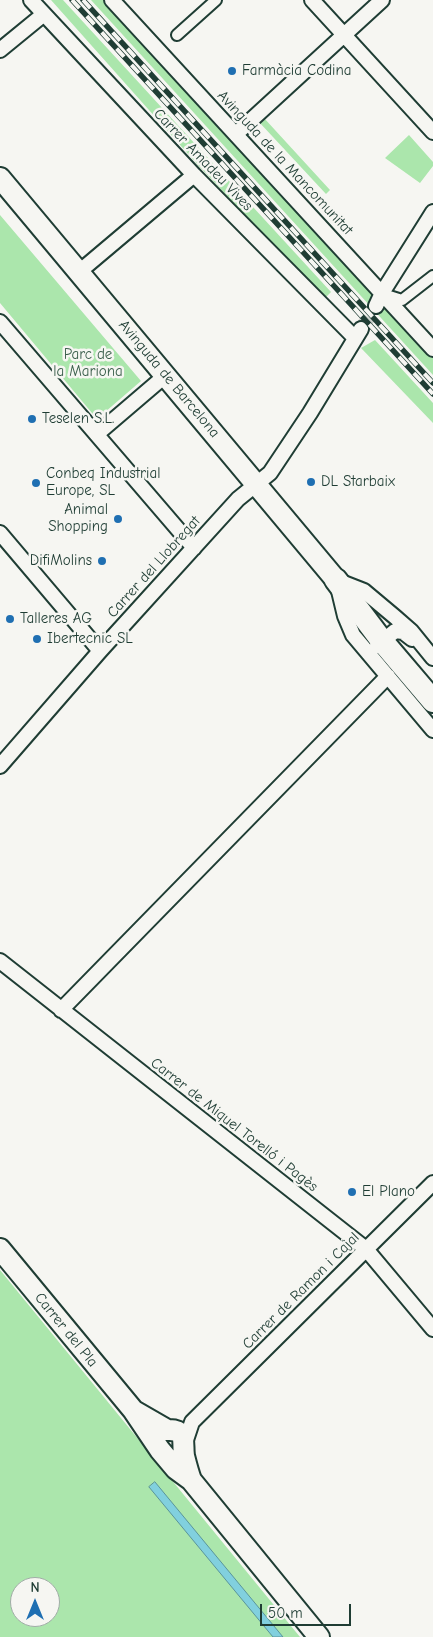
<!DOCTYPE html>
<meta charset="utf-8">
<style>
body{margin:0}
#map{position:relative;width:433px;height:1637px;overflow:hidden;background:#f6f6f2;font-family:"Comic Neue",sans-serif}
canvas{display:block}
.north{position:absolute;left:10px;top:1577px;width:50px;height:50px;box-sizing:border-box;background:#f6f6f2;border:1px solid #a0aca6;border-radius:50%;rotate:0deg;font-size:14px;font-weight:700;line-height:20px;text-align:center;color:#1f3d34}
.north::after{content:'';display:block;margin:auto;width:18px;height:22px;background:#1f6fb2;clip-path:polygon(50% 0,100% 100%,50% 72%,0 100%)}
.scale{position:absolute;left:260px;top:1604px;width:91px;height:22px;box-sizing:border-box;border:2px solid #1f3d34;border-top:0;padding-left:6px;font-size:15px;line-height:18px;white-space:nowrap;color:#1f3d34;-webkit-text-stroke:4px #f6f6f2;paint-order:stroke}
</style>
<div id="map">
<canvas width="433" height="1637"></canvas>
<div class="north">N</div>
<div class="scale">50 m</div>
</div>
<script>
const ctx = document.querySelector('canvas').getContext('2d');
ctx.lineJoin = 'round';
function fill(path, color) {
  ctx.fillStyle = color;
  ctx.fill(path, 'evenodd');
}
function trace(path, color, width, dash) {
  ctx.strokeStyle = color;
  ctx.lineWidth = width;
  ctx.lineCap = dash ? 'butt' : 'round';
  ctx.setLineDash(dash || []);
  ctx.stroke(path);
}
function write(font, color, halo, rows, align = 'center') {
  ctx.font = font + ' "Comic Neue",sans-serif';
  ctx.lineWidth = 5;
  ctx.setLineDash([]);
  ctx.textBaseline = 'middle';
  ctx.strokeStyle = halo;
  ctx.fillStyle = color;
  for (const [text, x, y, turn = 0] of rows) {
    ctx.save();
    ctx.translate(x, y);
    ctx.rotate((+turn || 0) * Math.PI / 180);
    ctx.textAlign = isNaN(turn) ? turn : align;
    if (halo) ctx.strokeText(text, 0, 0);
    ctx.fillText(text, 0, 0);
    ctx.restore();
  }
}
fill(new Path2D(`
 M51,0H63L331,292L324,299L197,164Z
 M91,0H105L433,356V375Z
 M264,118L330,190L326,194L259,122Z
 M409,135L433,162V166L420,183L385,158Z
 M0,215L141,381L97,419L0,303Z
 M375,340L433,403V423L361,348Z
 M0,1270L300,1637H0ZM20,1587H50V1617H20Z`), '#abe6ac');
const water = new Path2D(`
 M155,1482L283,1637H273L149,1487Z`);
fill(water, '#81d0de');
trace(water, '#5a959a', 1);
trace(new Path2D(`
 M361,329L376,306`), '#cbd1cc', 14, [14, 7]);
const pedestrian = new Path2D(`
 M177,35L216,0
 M383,294L402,300L433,276`);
const minor = new Path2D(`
 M31,0L194,175L355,338
 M112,0L433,349
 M312,0L433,132
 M0,50L44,14
 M236,134L382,0
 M79,272L194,175
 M376,306L382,293L433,212
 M0,322L194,548
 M97,434L166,375
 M0,533L100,651
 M341,582L364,591L395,617L411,631L433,658
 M339,591L345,616L353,635L433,730
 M377,646L395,631L403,632L412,639
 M0,766L100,651L238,499L270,473L310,413L361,329
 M0,961L366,1249L433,1329
 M61,1010L388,676
 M185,1443L192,1422L433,1183`);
const secondary = new Path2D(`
 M0,178L336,580
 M0,1249L133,1410L160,1450L176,1469L191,1480L319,1637
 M134,1411L167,1430C188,1429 182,1442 184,1456C186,1464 188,1472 191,1480`);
const primary = new Path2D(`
 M336,580L382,641L433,701`);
trace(pedestrian, '#1f3d34', 14);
trace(minor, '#1f3d34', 18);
trace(secondary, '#1f3d34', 24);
trace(primary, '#1f3d34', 26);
trace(pedestrian, '#f6f6f2', 10);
trace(minor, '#f6f6f2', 14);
trace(secondary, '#f6f6f2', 20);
trace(primary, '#f6f6f2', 22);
const rail = new Path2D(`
 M72,0L433,394
 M83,0L433,383`);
trace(rail, '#1f3d34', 5.5);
trace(rail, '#f6f6f2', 4, [11]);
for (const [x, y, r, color] of [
 [232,71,5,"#1f6fb2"],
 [32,419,5,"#1f6fb2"],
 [311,482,5,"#1f6fb2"],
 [36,483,5,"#1f6fb2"],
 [118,519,5,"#1f6fb2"],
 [102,561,5,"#1f6fb2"],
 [10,619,5,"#1f6fb2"],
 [37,639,5,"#1f6fb2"],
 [352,1192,5,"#1f6fb2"]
]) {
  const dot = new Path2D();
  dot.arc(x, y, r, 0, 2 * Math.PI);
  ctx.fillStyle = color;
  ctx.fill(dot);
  trace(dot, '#f6f6f2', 2);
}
write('15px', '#1f3d34', '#f6f6f2', [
 ["Farmàcia Codina",242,71],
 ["Teselen S.L.",42,419],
 ["Conbeq Industrial",46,474],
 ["Europe, SL",46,491],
 ["DL Starbaix",321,482],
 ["Animal",108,510,"right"],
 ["Shopping",108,527,"right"],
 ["DifiMolins",92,561,"right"],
 ["Talleres AG",20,619],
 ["Ibertecnic SL",47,639],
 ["El Plano",362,1192]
], 'left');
write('15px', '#1f3d34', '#f6f6f2', [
 ["Carrer Amadeu Vives",203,160,46],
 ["Avinguda de la Mancomunitat",285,163,47],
 ["Avinguda de Barcelona",169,379,50],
 ["Carrer del Llobregat",154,567,-48],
 ["Carrer de Miquel Torelló i Pagès",234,1125,38],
 ["Carrer de Ramon i Cajal",301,1291,-45],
 ["Carrer del Pla",66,1330,51]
]);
write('15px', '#3b5f4c', '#f6f6f2', [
 ["Parc de",88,355],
 ["la Mariona",88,372]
]);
</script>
